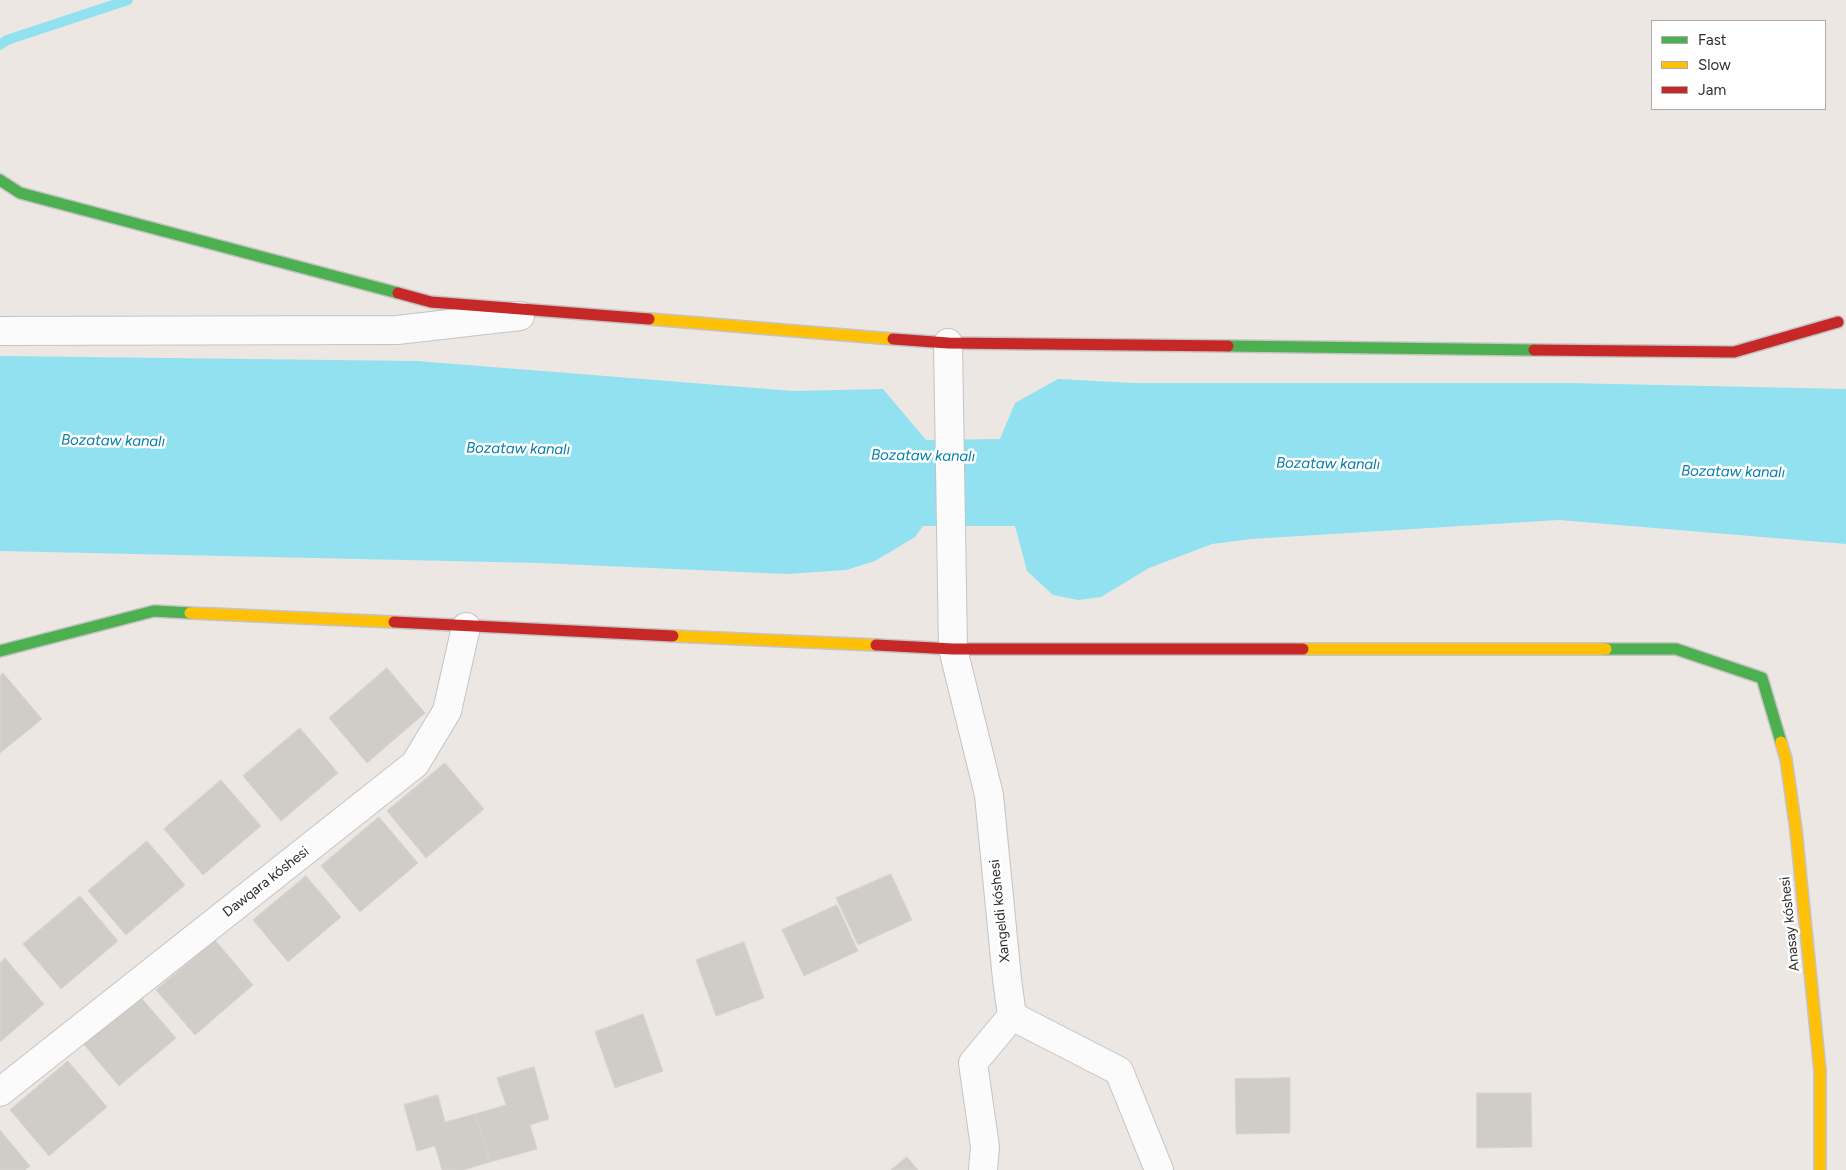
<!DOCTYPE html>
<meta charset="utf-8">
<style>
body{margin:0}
#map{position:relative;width:1846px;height:1170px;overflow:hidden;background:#ece7e2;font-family:Figtree,sans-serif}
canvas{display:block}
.legend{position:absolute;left:1651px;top:20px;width:175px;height:90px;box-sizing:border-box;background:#fff;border:1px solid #ababab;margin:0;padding:6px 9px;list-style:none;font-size:15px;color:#2d2d2d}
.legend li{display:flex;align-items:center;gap:10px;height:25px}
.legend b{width:25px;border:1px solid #ababab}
</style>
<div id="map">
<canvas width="1846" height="1170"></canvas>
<ul class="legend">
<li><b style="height:6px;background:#4caf50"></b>Fast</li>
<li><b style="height:6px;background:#ffc107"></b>Slow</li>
<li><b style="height:6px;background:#c62828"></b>Jam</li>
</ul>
</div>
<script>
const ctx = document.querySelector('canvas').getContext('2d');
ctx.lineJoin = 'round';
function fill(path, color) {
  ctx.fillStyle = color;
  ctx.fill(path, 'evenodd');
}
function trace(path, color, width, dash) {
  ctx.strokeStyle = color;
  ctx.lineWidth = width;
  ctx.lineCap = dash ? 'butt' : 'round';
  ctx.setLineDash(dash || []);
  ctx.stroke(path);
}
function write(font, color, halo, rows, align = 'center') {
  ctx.font = font + ' Figtree,sans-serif';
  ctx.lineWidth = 5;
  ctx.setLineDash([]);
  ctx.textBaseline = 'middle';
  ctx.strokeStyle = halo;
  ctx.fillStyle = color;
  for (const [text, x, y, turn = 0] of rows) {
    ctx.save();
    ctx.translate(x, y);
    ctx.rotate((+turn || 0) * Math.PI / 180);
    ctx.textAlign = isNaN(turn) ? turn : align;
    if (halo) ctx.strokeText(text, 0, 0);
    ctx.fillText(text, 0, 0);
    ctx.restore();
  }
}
fill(new Path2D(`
 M0,356L417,361L793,391L883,389L926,440L1000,439L1015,403L1058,379L1132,383H1568L1846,389V544L1559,520L1251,539L1212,544L1149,568L1101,597L1078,600L1053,595L1027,571L1015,526H923L915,537L875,561L846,570L787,574L539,563L0,551Z`), '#91e1f1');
trace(new Path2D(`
 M0,45L7,40L128,0`), '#91e1f1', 10);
const building = new Path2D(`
 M387,668L425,713L367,763L329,718Z
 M3,673L42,719L0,753V676Z
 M300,728L338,773L281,821L243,776Z
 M445,763L484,809L426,858L387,811Z
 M221,780L261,826L203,875L164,829Z
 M379,817L418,863L360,912L321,866Z
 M147,841L185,885L126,935L88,891Z
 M891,874L912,920L858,945L836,898Z
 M306,876L341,917L288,962L253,920Z
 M80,896L118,941L61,989L23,944Z
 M837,905L858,951L804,976L782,930Z
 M215,940L253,985L195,1035L156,990Z
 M744,942L764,998L716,1016L696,960Z
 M5,958L44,1004L0,1042V963Z
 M138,994L176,1038L119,1086L81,1041Z
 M643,1014L663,1071L615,1088L595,1032Z
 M68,1061L107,1107L49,1156L10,1110Z
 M534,1067L549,1119L530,1125L537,1149L490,1162L475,1114L506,1105L497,1078Z
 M1290,1078V1133L1236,1134L1235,1079Z
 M1477,1093H1531L1532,1147L1477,1148Z
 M438,1095L445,1122L475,1114L490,1162L463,1170H442L435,1146L417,1151L404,1105Z
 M0,1130L30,1166L25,1170H0Z
 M907,1157L918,1170H891Z`);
fill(building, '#d0cdc9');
trace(building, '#d7d3ce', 1);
const street = new Path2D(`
 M0,331L397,330L520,316
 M948,343L953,649L989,795L1007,979L1012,1016L1119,1071L1159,1170
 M0,1092L415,764L447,711L466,627
 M983,1170L985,1147L973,1063L1012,1016`);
const fast = new Path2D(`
 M0,180L20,193L398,293
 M1228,346L1534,350
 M1606,649H1676L1762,678L1781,742
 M0,651L154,611L190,613`);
const slow = new Path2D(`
 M649,319L893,339
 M190,613L394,622
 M673,636L876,645
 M1303,649H1606
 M1781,742L1786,759L1796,830L1820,1071V1170`);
const jam = new Path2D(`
 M398,293L431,302L649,319
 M893,339L948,343L1228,346
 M1534,350L1734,352L1838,322
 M394,622L673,636
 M876,645L953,649H1303`);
trace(street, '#c5c3c3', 30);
trace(fast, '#c5c3c3', 14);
trace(slow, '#c5c3c3', 14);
trace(jam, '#c5c3c3', 14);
trace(street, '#fcfbfb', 28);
trace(fast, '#4caf50', 11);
trace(slow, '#ffc107', 11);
trace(jam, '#c62828', 11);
write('14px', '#2d2d2d', '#fff', [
 ["Dawqara kóshesi",266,882,-38],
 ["Xangeldi kóshesi",1000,911,-96],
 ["Anasay kóshesi",1790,924,-96]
]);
write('italic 15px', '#037eab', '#fff', [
 ["Bozataw kanalı",113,441,1],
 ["Bozataw kanalı",518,449,1],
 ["Bozataw kanalı",923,456,1],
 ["Bozataw kanalı",1328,464,1],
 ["Bozataw kanalı",1733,472,1]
]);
</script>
